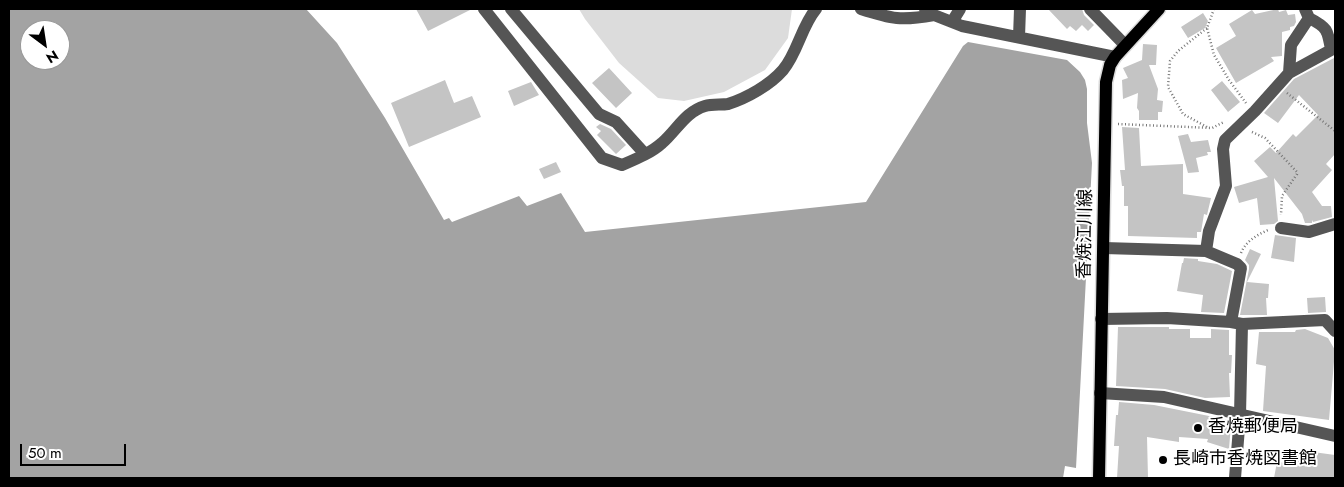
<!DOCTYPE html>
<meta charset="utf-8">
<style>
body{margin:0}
#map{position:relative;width:1344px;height:487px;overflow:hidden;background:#fff;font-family:Jost,sans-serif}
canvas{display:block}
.frame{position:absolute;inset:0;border:10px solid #000;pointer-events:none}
.north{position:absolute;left:20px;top:20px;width:50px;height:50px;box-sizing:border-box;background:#fff;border:1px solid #999;border-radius:50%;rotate:149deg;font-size:14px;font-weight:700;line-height:20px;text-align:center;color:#000}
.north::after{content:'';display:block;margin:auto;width:18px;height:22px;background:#000;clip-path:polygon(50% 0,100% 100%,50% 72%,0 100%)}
.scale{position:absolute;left:20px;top:444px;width:106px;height:22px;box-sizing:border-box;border:2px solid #000;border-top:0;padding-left:6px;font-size:15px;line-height:18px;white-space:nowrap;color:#000;-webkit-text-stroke:4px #fff;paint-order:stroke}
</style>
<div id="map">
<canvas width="1344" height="487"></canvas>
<div class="frame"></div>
<div class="north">N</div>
<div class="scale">50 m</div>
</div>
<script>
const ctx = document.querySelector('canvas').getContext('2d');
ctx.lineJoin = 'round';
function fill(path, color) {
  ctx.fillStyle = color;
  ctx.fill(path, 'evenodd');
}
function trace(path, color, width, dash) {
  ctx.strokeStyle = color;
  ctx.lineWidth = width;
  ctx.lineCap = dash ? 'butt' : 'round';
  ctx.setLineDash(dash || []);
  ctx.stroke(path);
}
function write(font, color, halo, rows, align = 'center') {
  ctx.font = font + ' Jost,"Noto Sans JP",sans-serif';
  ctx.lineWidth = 4;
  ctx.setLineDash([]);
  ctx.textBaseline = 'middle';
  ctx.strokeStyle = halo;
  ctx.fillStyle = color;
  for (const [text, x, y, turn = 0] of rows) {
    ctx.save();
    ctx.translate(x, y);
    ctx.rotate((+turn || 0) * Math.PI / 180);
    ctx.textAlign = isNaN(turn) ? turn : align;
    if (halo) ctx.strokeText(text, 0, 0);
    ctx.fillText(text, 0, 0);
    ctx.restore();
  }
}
fill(new Path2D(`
 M579,9H792L788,38L765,70L724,92L684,101L658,98L619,63L585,19Z`), '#dcdcdc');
fill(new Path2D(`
 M9,9H306L337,43L385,118L444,220L449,218L452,222L519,196L527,206L561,193L585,232L866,202L963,46L968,42L1067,60L1080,72L1085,80L1087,89V123L1092,163L1076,468L1065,466L1063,478H9ZM30,30H60V60H30Z`), '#a3a3a3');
fill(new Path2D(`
 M416,9H472L428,31Z
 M1048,9H1082L1084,15L1094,25L1088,31L1082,25L1076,31L1070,26L1067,29Z
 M1278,9L1279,12L1286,10L1288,15L1295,14L1296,22L1294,26L1290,27V30L1282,32V56L1271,57L1274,61L1236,83L1216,48L1236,36L1229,24L1252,10L1255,14Z
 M1203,13L1208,21L1205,28L1188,38L1181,27Z
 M1143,44L1157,45L1156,65H1149L1158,89L1157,100L1163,101L1162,112H1158V120H1139V111L1137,108L1138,93L1123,99L1122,80L1128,78L1123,68L1142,60Z
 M1334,58L1335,154L1326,164L1332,170L1312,192L1322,206H1331L1332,217L1313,222L1312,220V223H1305L1302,214L1274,178L1278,221L1274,224L1260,225L1257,198L1239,203L1234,187L1268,177L1254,161L1270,147L1276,153L1293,134L1296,137L1318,115L1299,95L1278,123L1264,113L1294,79Z
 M609,68L632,93L616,108L592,83Z
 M445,80L454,103L472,96L481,117L409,147L391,103Z
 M1222,81L1240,102L1228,112L1211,90Z
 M531,82L539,95L514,106L508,91Z
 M600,124L611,129L626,145L616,154L597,135L601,131L596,127Z
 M1122,127L1139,128L1141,166L1183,164V194L1211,198L1207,215L1204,214L1201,232H1197V238L1128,236V206H1124V186H1122L1120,170H1125Z
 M1188,134L1191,142L1208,140L1211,152H1207L1208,155L1196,158L1199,172L1188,173L1178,136Z
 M556,162L561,172L544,179L539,169Z
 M1275,235L1296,238L1294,262L1271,258Z
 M1250,249L1261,254L1247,282L1269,284L1268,298H1266L1267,315H1240L1249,269V265L1245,260Z
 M1184,258L1198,259V261L1217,264L1232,271L1224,313L1201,312L1203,295L1177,291L1182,263H1183Z
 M1325,297L1326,312L1308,313L1307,298Z
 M1118,327H1169V329H1190V338H1211V329L1229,330V355H1232L1231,373H1229L1230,397L1205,398L1165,389L1116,386Z
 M1305,329L1328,338L1335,350L1329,420L1263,411L1266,366L1256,364L1259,332H1295L1296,330Z
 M1119,402L1154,405L1229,420L1231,424L1229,449L1207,442L1208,439L1179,437V442L1147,437L1148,478H1117L1119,446H1114L1116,415H1118Z
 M1291,449L1335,455V478H1274L1277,462L1287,463Z`), '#c4c4c4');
const major = new Path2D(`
 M1099,478L1106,82L1110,65L1115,57L1159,9`);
trace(major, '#dbdbdb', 15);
trace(new Path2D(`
 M1214,9L1207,28L1214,55L1229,80L1246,103
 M1287,93L1335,131
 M1118,124L1212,128L1224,122
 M1207,127L1183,114L1168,87L1170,61L1178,51L1207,28
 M1252,132L1265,138L1297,172V174L1282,196L1281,215
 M1241,253C1246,241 1257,235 1268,230`), '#777', 2.5, [1, 2.5]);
trace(new Path2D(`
 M484,9L602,158L622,165C636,159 651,153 662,143C677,130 685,112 705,106C712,104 721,105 728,104C747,98 770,85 783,70C798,52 801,27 816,9
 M511,9L599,114L616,122L645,154
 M861,9C892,19 901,21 934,15
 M925,9L934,15L962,26L1115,57
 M1090,9L1125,45
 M952,22L960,9
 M1019,37L1020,9
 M1289,73L1331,50C1328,30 1327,27 1309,18
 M1281,228L1309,232L1335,224
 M1104,248L1206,251L1209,231L1226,186L1223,149L1225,140L1255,111L1289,73L1291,45L1309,18L1305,9
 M1206,251L1237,264L1241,268L1231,322
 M1101,319L1167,318L1231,322L1242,324L1325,320L1335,331
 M1100,393L1164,397L1335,436
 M1235,478L1240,415L1242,324`), '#555', 12);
trace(major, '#000', 12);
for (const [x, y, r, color] of [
 [1198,428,5,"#000"],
 [1163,460,5,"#000"]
]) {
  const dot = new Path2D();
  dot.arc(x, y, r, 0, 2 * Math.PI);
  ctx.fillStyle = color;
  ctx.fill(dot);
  trace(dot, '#fff', 2);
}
write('18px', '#000', '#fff', [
 ["香焼江川線",1086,234,-89]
]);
write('18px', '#000', '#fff', [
 ["香焼郵便局",1208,428],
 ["長崎市香焼図書館",1173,460]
], 'left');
</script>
